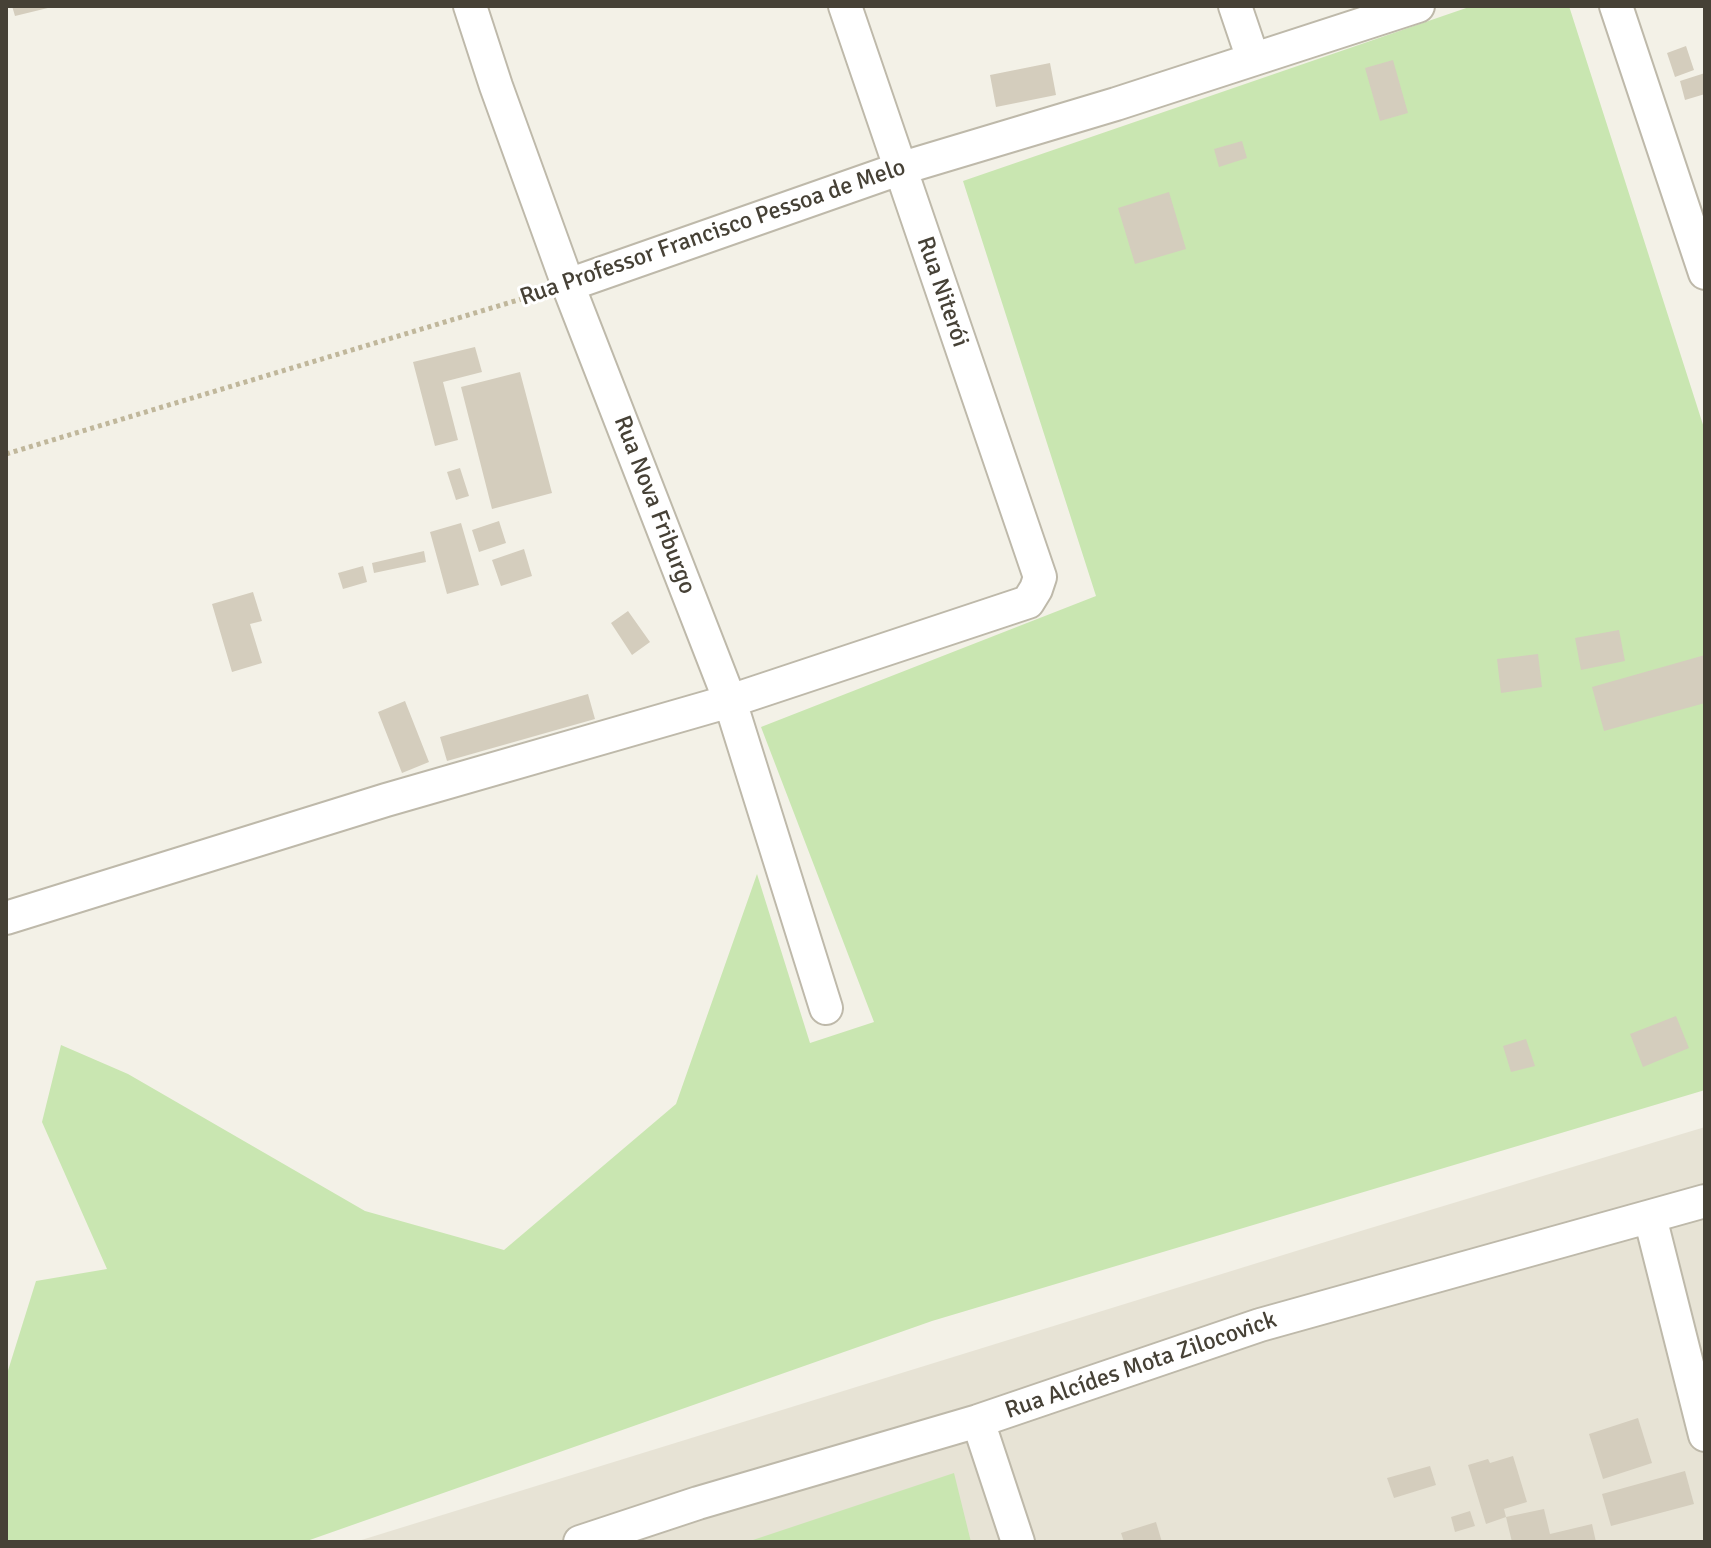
<!DOCTYPE html>
<meta charset="utf-8">
<style>
body{margin:0}
#map{position:relative;width:1711px;height:1548px;overflow:hidden;background:#f3f1e7;font-family:Signika,sans-serif}
canvas{display:block}
.frame{position:absolute;inset:0;border:8px solid #464136;pointer-events:none}
</style>
<div id="map">
<canvas width="1711" height="1548"></canvas>
<div class="frame"></div>
</div>
<script>
const ctx = document.querySelector('canvas').getContext('2d');
ctx.lineJoin = 'round';
function fill(path, color) {
  ctx.fillStyle = color;
  ctx.fill(path, 'evenodd');
}
function trace(path, color, width, dash) {
  ctx.strokeStyle = color;
  ctx.lineWidth = width;
  ctx.lineCap = dash ? 'butt' : 'round';
  ctx.setLineDash(dash || []);
  ctx.stroke(path);
}
function write(font, color, halo, rows, align = 'center') {
  ctx.font = font + ' Signika,sans-serif';
  ctx.lineWidth = 6;
  ctx.setLineDash([]);
  ctx.textBaseline = 'middle';
  ctx.strokeStyle = halo;
  ctx.fillStyle = color;
  for (const [text, x, y, turn = 0] of rows) {
    ctx.save();
    ctx.translate(x, y);
    ctx.rotate((+turn || 0) * Math.PI / 180);
    ctx.textAlign = isNaN(turn) ? turn : align;
    if (halo) ctx.strokeText(text, 0, 0);
    ctx.fillText(text, 0, 0);
    ctx.restore();
  }
}
fill(new Path2D(`
 M1705,1127V1542H355L1364,1230Z`), '#e7e3d5');
fill(new Path2D(`
 M1472,6H1569L1705,431V1090L932,1321L304,1542H6V1377L36,1281L107,1269L42,1122L61,1045L128,1074L365,1211L504,1250L676,1104L757,874L810,1043L874,1022L761,727L1096,596L963,181Z
 M954,1473L971,1542H747Z`), '#c9e6b1');
fill(new Path2D(`
 M12,6H52V7L15,16Z
 M1686,46L1694,70L1675,77L1667,53Z
 M1393,60L1408,113L1380,121L1365,68Z
 M1050,63L1056,95L996,107L990,75Z
 M1705,73V94L1685,100L1680,81Z
 M1242,141L1247,158L1219,167L1214,149Z
 M1169,192L1186,249L1135,264L1118,208Z
 M475,347L482,372L443,382L458,440L435,446L413,362Z
 M520,372L552,493L492,509L461,387Z
 M460,468L469,496L456,500L447,472Z
 M499,521L506,543L479,552L472,530Z
 M461,523L479,585L447,594L430,532Z
 M524,549L532,576L501,586L492,560Z
 M424,551L426,562L374,573L372,563Z
 M363,566L367,582L343,589L338,573Z
 M253,592L262,621L250,624L262,663L232,672L212,604Z
 M628,611L650,642L632,655L611,623Z
 M1619,630L1625,661L1581,670L1575,638Z
 M1538,654L1542,687L1501,693L1497,659Z
 M1705,655V703L1604,731L1592,687Z
 M588,694L595,719L447,761L440,737Z
 M405,701L429,762L402,773L378,712Z
 M1676,1016L1689,1048L1643,1067L1630,1034Z
 M1526,1039L1535,1066L1511,1072L1503,1046Z
 M1638,1418L1652,1463L1603,1479L1589,1434Z
 M1513,1456L1527,1502L1504,1509L1506,1517L1486,1524L1468,1465L1488,1459L1490,1463Z
 M1430,1466L1436,1485L1394,1498L1387,1478Z
 M1685,1471L1694,1504L1611,1526L1602,1494Z
 M1544,1509L1550,1534L1592,1524L1596,1542H1512L1506,1517Z
 M1470,1511L1475,1526L1455,1532L1451,1517Z
 M1156,1522L1162,1542H1124L1121,1533Z`), '#d4cdbd');
const minor = new Path2D(`
 M470,6L496,86L568,285L730,701L826,1008
 M1235,6L1253,59
 M1616,6L1705,273
 M568,285L899,169L1116,104L1418,6
 M6,918L386,800L730,701L1028,602L1036,589L1040,577L845,6
 M1650,1217L1705,1435
 M978,1421L1018,1542
 M580,1542L698,1503L978,1421L1260,1325L1705,1201`);
trace(minor, '#beb9aa', 36);
trace(new Path2D(`
 M6,454L538,294`), '#c0b79b', 5, [4, 4]);
trace(minor, '#fff', 32);
write('24px', '#464136', '#fff', [
 ["Rua Professor Francisco Pessoa de Melo",713,233,-19],
 ["Rua Niterói",942,292,71],
 ["Rua Nova Friburgo",654,505,69],
 ["Rua Alcídes Mota Zilocovick",1141,1366,-19]
]);
</script>
